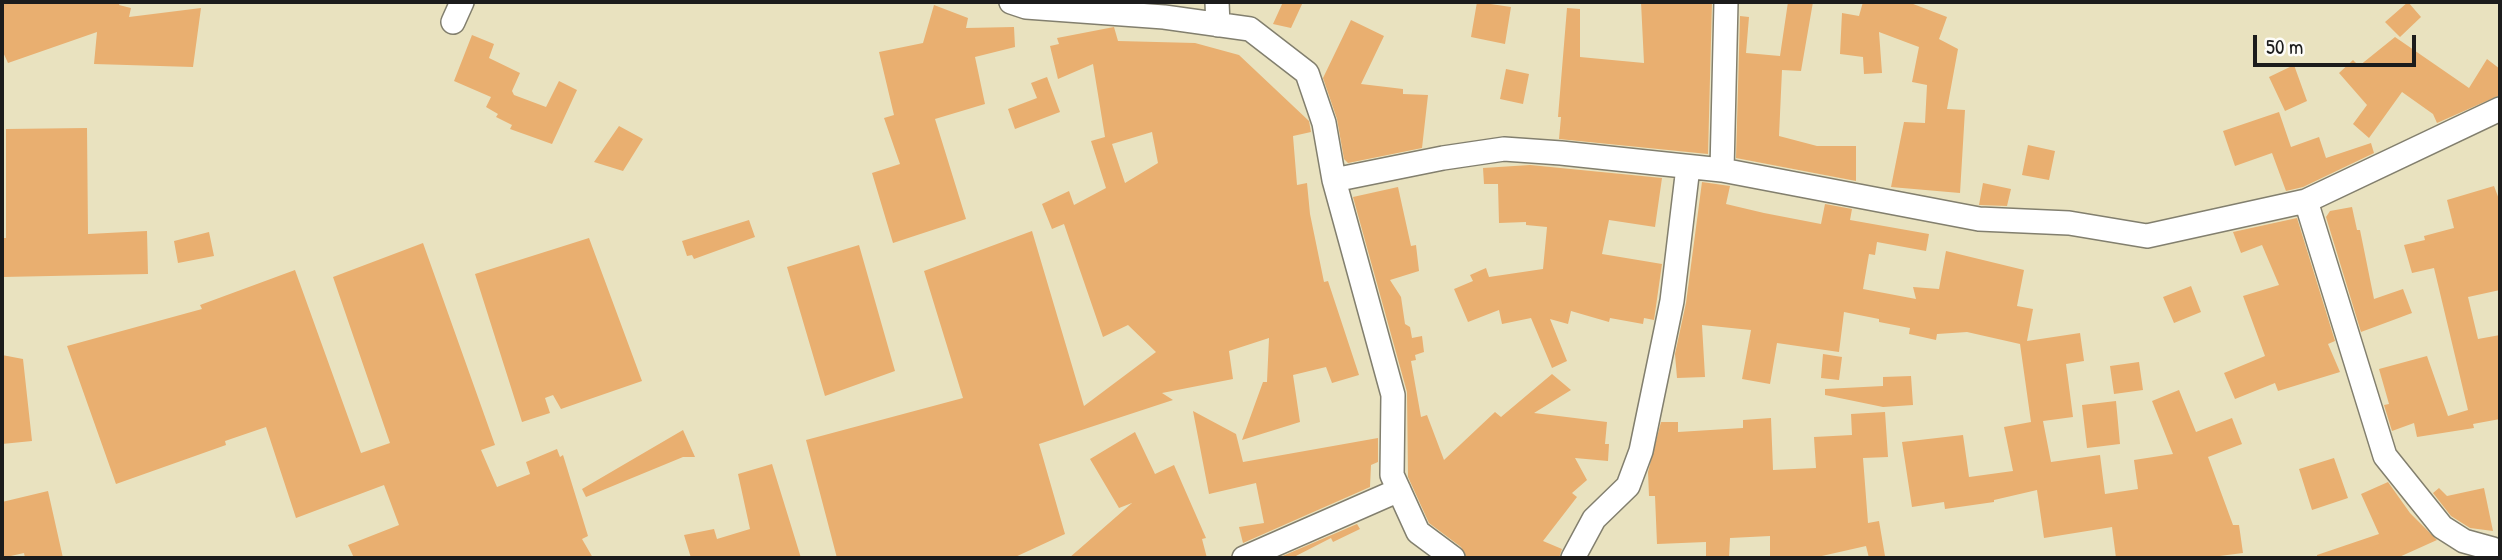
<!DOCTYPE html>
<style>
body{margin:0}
#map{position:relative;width:2502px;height:560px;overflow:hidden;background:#e9e2bf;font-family:"Patrick Hand",sans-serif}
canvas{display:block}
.frame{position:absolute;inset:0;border:4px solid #1c1c1c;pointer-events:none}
.scale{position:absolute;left:2253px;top:35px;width:163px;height:32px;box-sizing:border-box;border:4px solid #1c1c1c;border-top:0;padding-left:9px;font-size:21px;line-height:24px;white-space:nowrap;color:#1c1c1c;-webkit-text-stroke:5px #fdfcf7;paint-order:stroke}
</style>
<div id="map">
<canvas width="2502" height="560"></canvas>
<div class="frame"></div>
<div class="scale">50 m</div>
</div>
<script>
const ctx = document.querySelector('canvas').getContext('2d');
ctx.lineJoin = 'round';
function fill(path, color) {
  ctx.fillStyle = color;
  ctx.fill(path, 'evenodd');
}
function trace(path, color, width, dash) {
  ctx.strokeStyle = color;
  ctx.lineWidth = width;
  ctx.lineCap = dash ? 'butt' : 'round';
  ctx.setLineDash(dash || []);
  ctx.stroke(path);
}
fill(new Path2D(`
 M2,2H120L119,5L131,8L129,17L201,8L193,67L94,64L97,32L8,63L2,50Z
 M1283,2H1303L1291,28L1273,24Z
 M1477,2L1511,7L1505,44L1471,37Z
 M1641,2H1712L1708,154L1559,139L1561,117H1558L1567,8L1580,9V57L1644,63Z
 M1788,2H1813L1801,71L1782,70L1779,136L1817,146H1856V181L1736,158L1740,16L1749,17L1746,53L1780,56Z
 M1863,2H1908L1947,17L1939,39L1958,49L1947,109L1965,110L1960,193L1891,187L1904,122L1925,123L1927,85L1912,82L1919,47L1879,32L1882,73L1864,74L1863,57L1840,54L1842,13L1859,16Z
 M2408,2L2421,17L2400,37L2385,22Z
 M934,5L968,18L966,28L1014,27L1015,47L975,57L985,104L935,119L966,219L893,243L872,173L900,164L884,118L894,115L879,52L923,43Z
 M1351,20L1384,36L1361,84L1403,89V94L1428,95L1422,148L1348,163L1344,159L1337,119L1323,78Z
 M1114,27L1118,41L1195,43L1239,55L1309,121L1311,132L1293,136L1297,185L1307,183L1310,214L1324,282L1328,281L1359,375L1332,383L1326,367L1293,375L1300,422L1242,440L1263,382H1267L1269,338L1229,351L1233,379L1162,393L1173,400L1039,444L1065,534L1013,558H837L806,440L963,398L924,271L1032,231L1084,406L1156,352L1128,325L1103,337L1064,224L1052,229L1042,204L1069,191L1074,205L1106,188L1091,141L1105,137L1093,64L1058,79L1050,46L1059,44L1057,38ZM1152,132L1158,163L1125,183L1112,144Z
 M472,35L494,44L489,58L520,73L512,91L514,95L546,107L559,81L577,90L552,144L510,129L512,125L496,117L498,114L486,107L491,97L454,81Z
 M2395,37L2469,88L2487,59L2500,69V95L2437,123L2433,114L2402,92L2369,138L2353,124L2367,105L2339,73L2353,60L2359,66Z
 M2294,65L2307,101L2285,111L2269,77Z
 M1506,69L1529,74L1523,104L1500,99Z
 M1047,77L1060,112L1015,129L1008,109L1037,98L1031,83Z
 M2279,112L2291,147L2319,137L2326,158L2371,143L2374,153L2303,187L2286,191L2272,153L2235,166L2223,131Z
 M619,126L643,139L623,171L594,162Z
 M87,128L88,234L147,231L148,274L2,277V238H6V129Z
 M2028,145L2055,151L2049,180L2022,175Z
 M1530,165L1662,178L1655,227L1609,220L1602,254L1662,264L1654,320L1644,318L1643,324L1610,318L1609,322L1571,311L1568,324L1550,319L1567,361L1552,368L1531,318L1502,324L1499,310L1468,322L1454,289L1473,281L1470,275L1486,268L1489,277L1543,269L1547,227L1526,225V222L1499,223L1498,184H1484L1483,168Z
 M1702,182L1730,186L1726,204L1764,213L1821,224L1825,204L1852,209L1850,220L1929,234L1926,251L1877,242L1875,255L1869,254L1863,289L1916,299L1913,287L1939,289L1946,251L2024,270L2017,306L2033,309L2027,341L2080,333L2084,361L2066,364L2073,417L2043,421L2051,462L2100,455L2105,494L2138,489L2134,460L2173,454L2152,401L2179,390L2196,432L2232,418L2242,444L2208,457L2233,525H2239L2243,553L2204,558H2116L2112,527L2044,538L2037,490L1994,500V502L1945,509L1944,502L1912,507L1902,442L1963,435L1969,477L2013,471L2004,427L2031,422L2020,344L1967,332L1937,334L1936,340L1909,334L1910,328L1879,322V319L1844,312L1839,352L1777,343L1770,384L1742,379L1751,330L1702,325L1705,377L1677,378L1675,354L1686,303Z
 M1983,183L2011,189L2007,206L1979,205Z
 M2494,186L2500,202V290L2468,297L2478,339L2500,335V419L2473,424L2474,428L2417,437L2414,423L2392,431L2384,405L2389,404L2379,369L2427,356L2448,416L2468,410L2434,268L2412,273L2404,245L2425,240L2424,236L2454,228L2447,200Z
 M1398,187L1411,246L1416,245L1419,271L1390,280L1401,297L1405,324L1410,327L1412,338L1422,336L1424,352L1415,355L1416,360L1411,361L1421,417L1427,415L1444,460L1495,412L1501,417L1552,374L1571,390L1534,413L1607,422L1605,444H1609L1608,461L1575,458L1587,480L1572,493L1577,497L1543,541L1562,549L1559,558H1467L1461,547L1429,523L1408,477L1407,392L1353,197Z
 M2352,207L2357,230H2360L2374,299L2403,289L2412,313L2361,332L2326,217L2330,211Z
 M2297,218L2335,341L2328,344L2340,372L2278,391L2275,383L2235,399L2224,373L2265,356L2243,296L2279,285L2262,245L2241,253L2233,232Z
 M749,220L755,237L694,259L692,255L687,256L682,241Z
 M209,232L214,256L178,263L174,241Z
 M589,238L642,381L561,409L553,395L545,398L550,413L522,422L475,274Z
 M423,243L495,445L481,450L497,487L530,474L526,462L557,449L560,457L563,455L588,536L582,539L593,558H354L348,545L399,525L384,485L296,518L266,427L225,441L226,445L116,484L67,346L202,309L200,305L295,270L361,453L390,443L333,277Z
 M859,245L895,371L825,396L787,267Z
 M2191,286L2201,312L2174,323L2163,297Z
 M1823,354L1842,357L1839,380L1821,378Z
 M2,355L23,359L32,441L2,444Z
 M2139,362L2143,390L2114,394L2110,366Z
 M1911,376L1913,405L1883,407L1825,395V389L1883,386V377Z
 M2116,401L2120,444L2087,448L2082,405Z
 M1193,411L1236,434L1243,462L1378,438V462L1371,465L1370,487L1243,543L1239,527L1264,523L1256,483L1209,494Z
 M1885,412L1888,457L1863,458L1868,523L1879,521L1885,556L1869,558L1866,546L1813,558L1770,556V536L1730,538L1729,558H1706V542L1657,544L1655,496H1649L1648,472L1661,422H1678V432L1743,428V420L1771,418L1773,470L1816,468L1814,437L1852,435L1851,414Z
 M683,430L695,457H683L586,497L582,489Z
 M1135,432L1155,474L1174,465L1206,538L1202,539L1207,558H1069L1132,503L1119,508L1090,459Z
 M2334,458L2348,498L2312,510L2299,469Z
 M772,464L801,558H691L684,535L714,529L717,539L750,529L738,474Z
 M2388,482L2410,513L2437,540L2397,558H2317V555L2379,534L2361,494Z
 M2439,488L2447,496L2484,488L2493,531L2470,528L2451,516L2433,493Z
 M48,491L63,558H25L24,553L2,558V502Z
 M1357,524L1360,529L1333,542L1331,538L1292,558H1278Z`), '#e9af70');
const minor = new Path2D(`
 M1011,2L1026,7L1164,17L1250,29L1307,73L1324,123L1334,180L1393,395L1392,475L1418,532L1453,558
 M1217,2L1218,25
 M453,22L462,2
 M1722,170L1726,2
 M1334,180L1443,158L1504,149L1561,153L1722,170L1979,219L2069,223L2147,236L2306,201L2500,109
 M2306,201L2385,456L2442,527L2464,541L2493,549L2500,555
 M1244,558L1399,490
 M1573,558L1594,519L1628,486L1641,451L1672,301L1688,167`);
trace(minor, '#827f6e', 26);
trace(minor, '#fff', 23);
</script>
